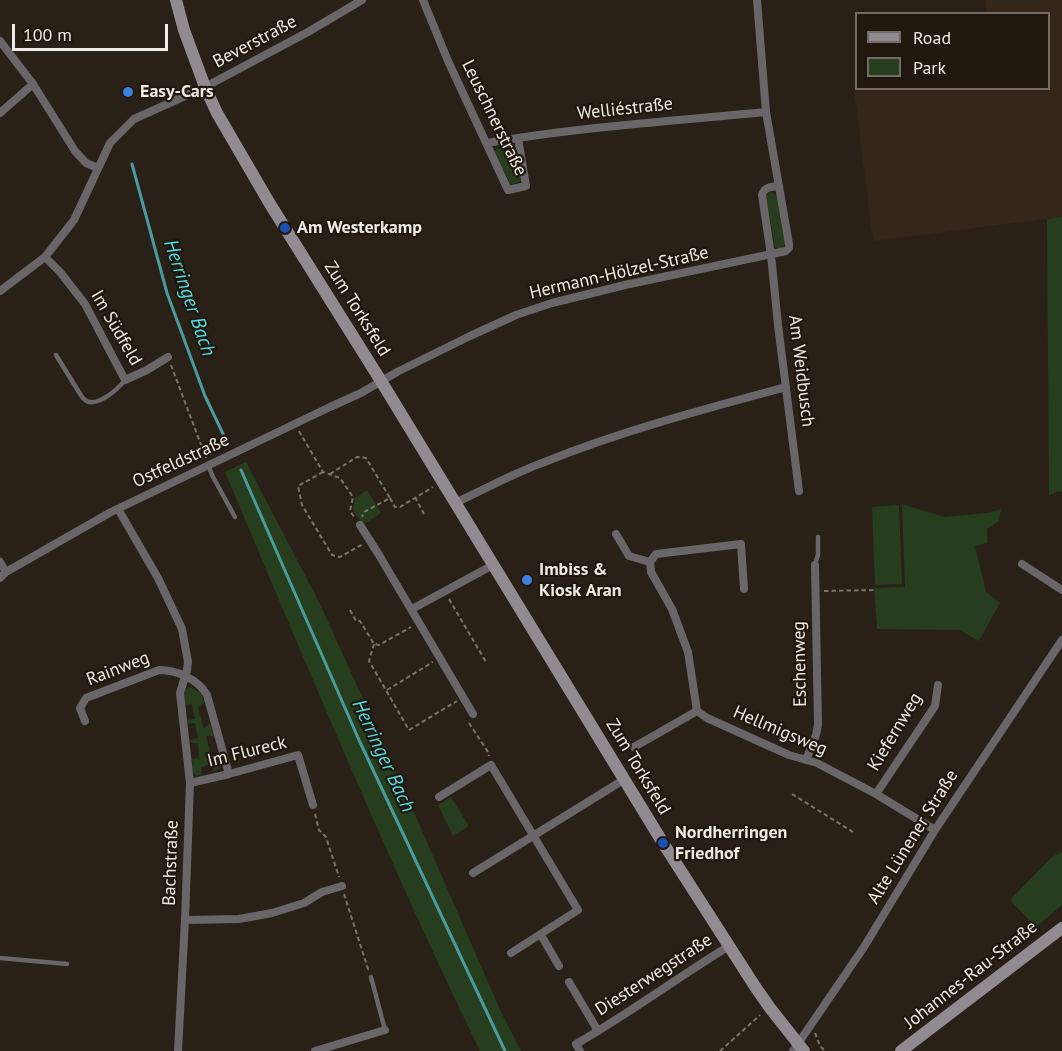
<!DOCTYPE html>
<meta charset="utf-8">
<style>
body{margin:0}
#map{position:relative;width:1062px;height:1051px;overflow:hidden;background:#292118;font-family:"PT Sans",sans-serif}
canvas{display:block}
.legend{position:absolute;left:855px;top:12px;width:195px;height:78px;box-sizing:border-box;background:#20180f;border:2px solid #736c64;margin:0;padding:8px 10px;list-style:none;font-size:18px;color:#efeae4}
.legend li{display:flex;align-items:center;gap:12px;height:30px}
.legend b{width:30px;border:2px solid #736c64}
.scale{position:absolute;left:12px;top:24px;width:156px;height:27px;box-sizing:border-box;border:3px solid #efeae4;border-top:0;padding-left:8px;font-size:18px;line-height:21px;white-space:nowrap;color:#efeae4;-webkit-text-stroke:4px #20180f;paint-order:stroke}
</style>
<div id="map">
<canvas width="1062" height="1051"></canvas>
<ul class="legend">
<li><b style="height:8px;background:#928a91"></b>Road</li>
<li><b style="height:16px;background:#263e1e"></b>Park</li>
</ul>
<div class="scale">100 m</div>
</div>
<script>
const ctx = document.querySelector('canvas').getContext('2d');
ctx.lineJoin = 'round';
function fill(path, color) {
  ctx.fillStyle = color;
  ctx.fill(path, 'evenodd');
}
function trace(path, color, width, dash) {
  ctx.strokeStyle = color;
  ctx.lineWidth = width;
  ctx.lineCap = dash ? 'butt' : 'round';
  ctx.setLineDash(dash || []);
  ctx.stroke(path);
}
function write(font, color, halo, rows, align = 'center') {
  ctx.font = font + ' "PT Sans",sans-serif';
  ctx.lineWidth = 4.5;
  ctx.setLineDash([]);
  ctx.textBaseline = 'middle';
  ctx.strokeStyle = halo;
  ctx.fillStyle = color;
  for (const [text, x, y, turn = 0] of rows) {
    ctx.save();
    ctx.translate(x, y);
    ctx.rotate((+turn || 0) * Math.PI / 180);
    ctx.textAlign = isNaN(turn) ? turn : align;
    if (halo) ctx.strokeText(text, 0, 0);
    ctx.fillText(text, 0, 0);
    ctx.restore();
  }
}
fill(new Path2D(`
 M986,0H1062V217L873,241L854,88H1048V14L986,13Z`), '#34271a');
fill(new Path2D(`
 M513,146L516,149L521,180L520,182L512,184L510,183L494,151L496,149Z
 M770,192L776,195L785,244L783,248L779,249L775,246L766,196Z
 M1062,217V492L1060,491L1049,495L1047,219Z
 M246,462L320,604L399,778L501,1012L521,1051H480C388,861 307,666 225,472Z
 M367,490L381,513L363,525L353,510L355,498Z
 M902,504L944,517L988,513L1001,509L999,521L987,529V543L975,546L986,592L1000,603L979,641L959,630L877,629L874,588L905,587Z
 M899,505L902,584L875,585L872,507Z
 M190,687L201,693L204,702L198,708L204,729L210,723L214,736H206L212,759L220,760L219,769L214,771L212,764L201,767L202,774L197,776L193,773L192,759L199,758L198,743H191V740L198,738L195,723L188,724V720L195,719L192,704L185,705V692L186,689Z
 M451,797L469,826L453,836L438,805Z
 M1062,852V905L1036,927L1010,900L1052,857Z`), '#263e1e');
trace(new Path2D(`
 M132,164L167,293L205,396L225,438
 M241,470L359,740L505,1051`), '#499b9d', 3);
trace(new Path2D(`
 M171,365L206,458
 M299,431L323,472L340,478L353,497L350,511L355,518
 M323,472L298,486L302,505L332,555L340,557L363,544
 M330,474L357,457L366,458L390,498L364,512L362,517
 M415,497L424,514
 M390,498L395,507H400L433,487
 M824,591L876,590
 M449,599L486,662
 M350,610L356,621H360L374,644L379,645L411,627
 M374,644L369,661L409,730L457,701
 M387,690L433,662
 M469,723L488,752L489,756
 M792,794L853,832
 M315,814L319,830L326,837L339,877
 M344,894L369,972
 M815,1033L820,1046L825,1051
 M720,1051L760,1015`), '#79736b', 2, [4.5, 3]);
trace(new Path2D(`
 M56,355L82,397C85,400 86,402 90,402C101,404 119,388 125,380
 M208,465L213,477L235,517
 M815,564L818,555V537
 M0,958L67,964
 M371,977L385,1030`), '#6a6569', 4.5);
trace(new Path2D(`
 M423,0L448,61L508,190L526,186L518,138
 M0,41L33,84L75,151L86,163L98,168
 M0,113L33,84
 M487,143C579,127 673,121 766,112
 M778,186C771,187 764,187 762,195L771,255L778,325L799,491
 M45,257L60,272L85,304L125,380L147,370L168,357
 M0,291L45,257L74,220L110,143L134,119L205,87L308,32L362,0
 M455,503C483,490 512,474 542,463C621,431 704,409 786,387
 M118,509L158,578L182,629L188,662L187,670L180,693L190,783L185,920L178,1051
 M360,525L379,555L473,714
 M616,534L629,556L650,562
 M0,562L6,572
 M1022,564L1062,590
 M0,578L6,572L111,512L330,407L361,393L397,372L470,336L516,315L552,303L625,285L786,251L789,248V244L766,112L757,0
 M412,609L493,565
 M697,711L688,652L672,609L651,572L650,562L656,554L741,544L744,589
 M697,711L707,718L789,755L817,763L876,794L935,830
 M85,721L80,708L86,698L159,670C177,670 198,679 207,695L229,774
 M634,747L697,711
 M806,760L816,735L818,725L815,565
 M190,783L229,774L298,755L313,805
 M876,794L935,706L938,685
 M439,797L491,765L578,910L511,953
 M473,873L625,779
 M185,920L239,919L272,913L304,903L322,892L342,886
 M541,935L559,966
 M569,982L598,1031
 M315,1051L385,1030
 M580,1051L576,1044C628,1014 677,978 729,946
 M793,1051L864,947L935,830L1062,640`), '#6a6569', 8);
trace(new Path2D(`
 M176,0L184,30L205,87L217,113L270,204L381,381L663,843L756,988L770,1008L804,1051
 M901,1051L1062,928`), '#928a91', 12);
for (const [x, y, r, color] of [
 [128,92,6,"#3f7fe0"],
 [285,228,6,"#1a4fb4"],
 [527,580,6,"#3f7fe0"],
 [663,843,6,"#1a4fb4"]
]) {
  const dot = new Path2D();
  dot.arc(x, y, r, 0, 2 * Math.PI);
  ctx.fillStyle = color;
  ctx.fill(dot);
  trace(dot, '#20180f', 2);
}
write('18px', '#efeae4', '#20180f', [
 ["Beverstraße",255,42,-28],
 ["Welliéstraße",625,109,-6],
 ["Leuschnerstraße",494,118,64],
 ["Hermann-Hölzel-Straße",619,273,-13],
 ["Zum Torksfeld",357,309,58],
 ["Im Südfeld",116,328,60],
 ["Am Weidbusch",801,371,83],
 ["Ostfeldstraße",181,461,-25],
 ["Eschenweg",800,664,-91],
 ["Rainweg",118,669,-21],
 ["Hellmigsweg",780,731,23],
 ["Kiefernweg",895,732,-59],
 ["Im Flureck",247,752,-14],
 ["Zum Torksfeld",638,767,59],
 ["Alte Lünener Straße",913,837,-58],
 ["Bachstraße",171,863,-88],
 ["Diesterwegstraße",654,975,-33],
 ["Johannes-Rau-Straße",971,975,-38]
]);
write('bold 18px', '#efeae4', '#20180f', [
 ["Easy-Cars",140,92],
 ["Am Westerkamp",297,228],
 ["Imbiss &",539,570],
 ["Kiosk Aran",539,591],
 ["Nordherringen",675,833],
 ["Friedhof",675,854]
], 'left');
write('italic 20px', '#4fdbe2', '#20180f', [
 ["Herringer Bach",189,298,71],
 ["Herringer Bach",383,756,65]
]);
</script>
